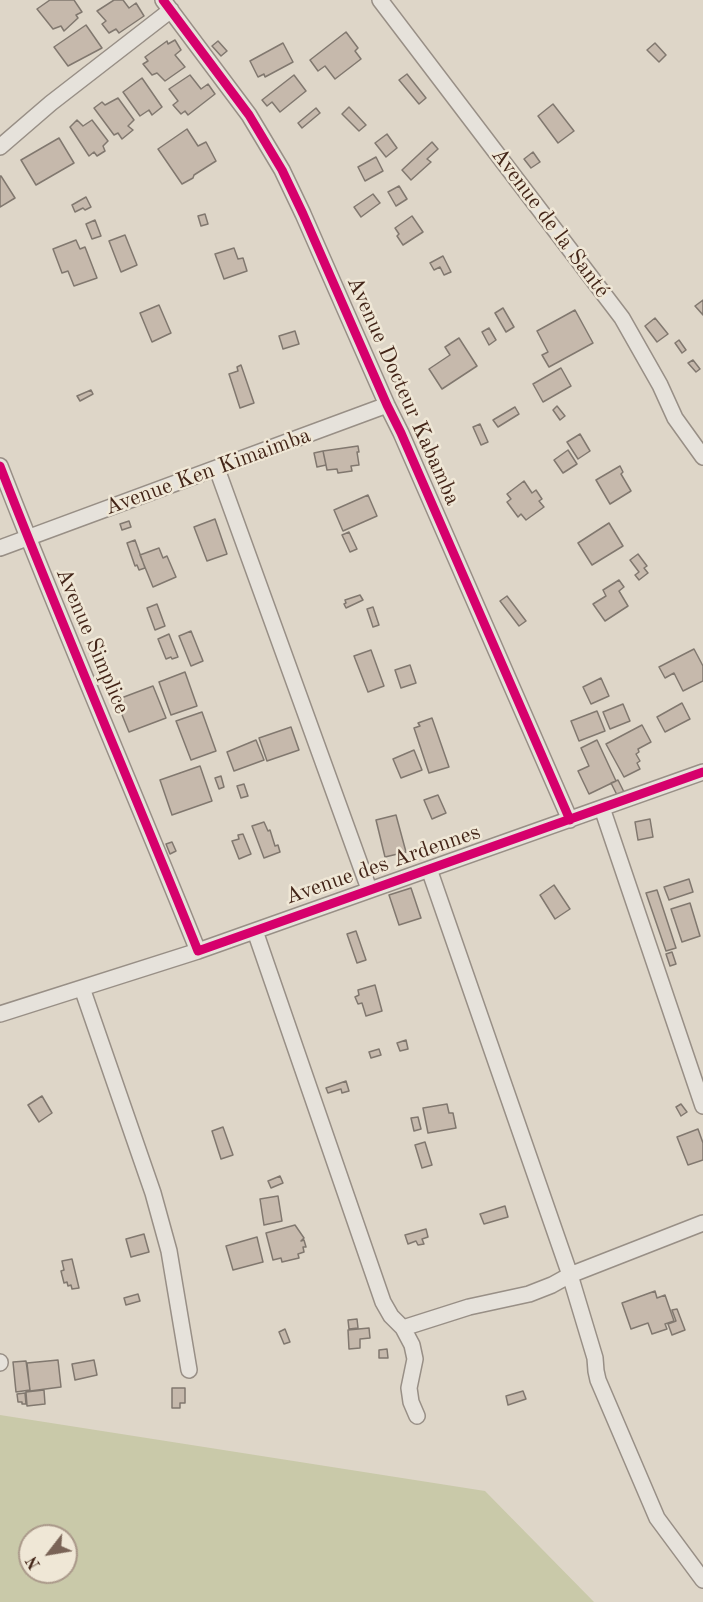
<!DOCTYPE html>
<meta charset="utf-8">
<style>
body{margin:0}
#map{position:relative;width:703px;height:1602px;overflow:hidden;background:#ded6c8;font-family:"Old Standard TT",serif}
canvas{display:block}
.north{position:absolute;left:18px;top:1524px;width:60px;height:60px;box-sizing:border-box;background:#efe7d6;border:2px solid #aa998a;border-radius:50%;rotate:239deg;font-size:16px;font-weight:700;line-height:24px;text-align:center;color:#432518}
.north::after{content:'';display:block;margin:auto;width:21px;height:27px;background:#796356;clip-path:polygon(50% 0,100% 100%,50% 72%,0 100%)}
</style>
<div id="map">
<canvas width="703" height="1602"></canvas>
<div class="north">N</div>
</div>
<script>
const ctx = document.querySelector('canvas').getContext('2d');
ctx.lineJoin = 'round';
function fill(path, color) {
  ctx.fillStyle = color;
  ctx.fill(path, 'evenodd');
}
function trace(path, color, width, dash) {
  ctx.strokeStyle = color;
  ctx.lineWidth = width;
  ctx.lineCap = dash ? 'butt' : 'round';
  ctx.setLineDash(dash || []);
  ctx.stroke(path);
}
function write(font, color, halo, rows, align = 'center') {
  ctx.font = font + ' "Old Standard TT",serif';
  ctx.lineWidth = 5;
  ctx.setLineDash([]);
  ctx.textBaseline = 'middle';
  ctx.strokeStyle = halo;
  ctx.fillStyle = color;
  for (const [text, x, y, turn = 0] of rows) {
    ctx.save();
    ctx.translate(x, y);
    ctx.rotate((+turn || 0) * Math.PI / 180);
    ctx.textAlign = isNaN(turn) ? turn : align;
    if (halo) ctx.strokeText(text, 0, 0);
    ctx.fillText(text, 0, 0);
    ctx.restore();
  }
}
fill(new Path2D(`
 M0,1415L485,1491L594,1602H0ZM30,1536H66V1572H30Z`), '#c9c9a9');
const building = new Path2D(`
 M50,0H74L82,12L76,15L78,18L64,31L61,26L53,29L37,9Z
 M114,0H123L129,8L136,3L144,16L119,33L116,29L109,33L102,24L106,21L97,11Z
 M86,25L102,48L68,66L54,47Z
 M346,32L358,48L355,51L361,59L335,79L325,66L318,71L310,60Z
 M175,40L181,50L175,55L185,67L165,81L157,73L152,75L143,64L148,61L145,57L167,41L168,44Z
 M218,41L227,51L221,56L212,46Z
 M283,43L293,62L265,77L264,74L258,77L250,61Z
 M655,43L666,55L659,62L647,50Z
 M407,74L426,98L419,104L399,80Z
 M190,75L201,89L208,84L215,94L188,115L185,111L181,114L173,105L178,101L169,89Z
 M294,75L306,91L280,112L272,102L267,106L262,100Z
 M142,78L162,107L152,115L149,110L140,116L123,92Z
 M118,98L134,120L128,126L133,130L122,139L118,133L114,135L94,108L102,102L105,105Z
 M553,104L574,131L558,143L538,116Z
 M349,107L366,125L359,131L342,114Z
 M316,108L320,113L302,128L298,123Z
 M77,120L83,126L92,120L108,141L103,146L105,151L97,156L94,152L89,156L70,127Z
 M187,129L198,146L206,142L216,161L194,175L193,178L182,184L158,149Z
 M387,134L397,148L386,157L375,143Z
 M59,138L74,163L36,185L21,160Z
 M432,142L438,149L427,159L431,162L411,180L402,170Z
 M533,152L540,162L531,168L524,159Z
 M376,157L383,171L365,181L358,167Z
 M0,176H1L15,198L0,207Z
 M399,186L407,199L396,206L388,192Z
 M373,194L380,203L361,217L354,207Z
 M86,197L91,207L85,210L83,208L75,212L72,205Z
 M205,214L208,224L201,226L198,216Z
 M412,216L423,232L403,245L397,236L399,234L395,228Z
 M95,220L101,236L92,239L86,224Z
 M125,235L137,265L121,272L109,241Z
 M76,240L80,249L85,247L97,278L74,286L68,271L62,273L53,249Z
 M234,248L238,259L243,258L247,271L224,279L215,254Z
 M443,256L451,272L444,275L440,267L434,270L430,263Z
 M703,300V315L695,306Z
 M159,305L171,333L152,342L140,313Z
 M503,308L514,327L506,332L495,313Z
 M575,310L593,343L549,367L542,355L548,352L537,331Z
 M655,318L668,334L657,342L645,326Z
 M489,328L496,340L489,345L482,332Z
 M295,331L299,344L283,349L279,336Z
 M459,338L477,366L442,389L429,369L450,355L445,347Z
 M679,340L686,350L682,353L675,343Z
 M693,360L700,369L696,372L688,363Z
 M241,365L254,403L240,408L229,374L238,371L237,367Z
 M561,368L571,386L543,402L533,384Z
 M91,390L93,394L80,401L77,396Z
 M557,406L565,416L560,420L553,410Z
 M515,407L519,414L498,427L493,420Z
 M480,424L488,442L481,445L473,427Z
 M580,434L590,451L578,459L567,442Z
 M358,446L359,452H357L359,465L351,466L352,471L338,473L337,469L327,470L323,451Z
 M568,450L577,464L563,473L554,460Z
 M323,451L326,465L317,467L314,453Z
 M620,466L623,472L621,474L631,491L610,504L596,480Z
 M524,481L532,493L536,490L542,499L539,501L544,507L526,520L521,514L518,517L507,502L511,499L507,494Z
 M368,495L377,516L343,531L334,510Z
 M215,519L227,554L207,561L194,527Z
 M129,521L131,527L122,530L120,524Z
 M609,523L623,546L592,565L578,543Z
 M349,532L357,549L350,552L342,535Z
 M135,540L145,568L139,570L137,565L135,566L127,543Z
 M159,548L163,558L167,556L176,577L153,587L140,555Z
 M638,554L647,566L644,568L648,573L639,580L635,575L639,572L630,560Z
 M619,580L624,587L619,591L628,606L605,621L593,604L606,596L603,590Z
 M360,595L363,600L346,608L344,604L346,603L345,600Z
 M507,596L526,621L519,626L500,601Z
 M157,604L165,626L155,630L147,608Z
 M373,607L379,625L373,627L367,609Z
 M191,631L203,661L191,666L179,636Z
 M169,634L178,657L172,659L171,657L166,659L158,639Z
 M694,649L703,666V681L683,691L674,673L665,678L659,667Z
 M371,650L384,686L368,692L354,656Z
 M410,665L416,683L401,688L395,670Z
 M185,672L197,706L171,715L159,682Z
 M601,678L609,696L591,704L583,687Z
 M153,686L166,718L129,732L116,700Z
 M682,703L690,719L665,732L657,717Z
 M623,704L630,721L610,729L603,712Z
 M597,711L605,731L579,741L571,721Z
 M202,712L216,751L191,760L176,721Z
 M432,718L449,767L429,773L414,728L420,726L418,723Z
 M642,725L651,742L638,749L639,752L636,754L640,761L637,763L640,769L624,777L606,744Z
 M291,727L299,750L267,761L259,738Z
 M256,740L264,760L234,771L227,752Z
 M597,740L616,781L589,794L578,771L589,766L581,748Z
 M414,750L422,770L401,778L393,759Z
 M200,766L212,801L172,815L160,780Z
 M221,776L224,787L219,789L215,778Z
 M618,780L624,792L617,795L611,783Z
 M244,784L248,796L241,798L237,786Z
 M438,795L446,813L432,819L424,800Z
 M396,815L406,852L385,857L376,820Z
 M650,819L653,837L638,840L635,822Z
 M264,822L268,831L270,830L275,846L278,845L280,852L264,858L252,826Z
 M243,834L251,854L239,859L232,841L239,839L238,835Z
 M172,842L176,851L170,854L166,844Z
 M689,879L693,892L669,900L664,887Z
 M554,885L570,909L555,919L540,895Z
 M411,888L421,918L399,925L389,895Z
 M657,890L676,948L666,951L646,893Z
 M690,903L700,936L682,942L671,909Z
 M356,931L366,960L357,963L347,934Z
 M672,952L676,964L670,966L666,954Z
 M375,985L382,1011L366,1016L362,1003L358,1004L355,997L359,995L358,990Z
 M406,1040L408,1049L400,1051L397,1043Z
 M379,1049L381,1055L371,1058L369,1052Z
 M346,1081L349,1091L342,1093L341,1089L328,1093L326,1088Z
 M42,1096L52,1113L39,1122L28,1105Z
 M447,1104L449,1113H453L456,1128L428,1133L423,1108Z
 M681,1104L687,1112L681,1116L676,1107Z
 M418,1117L421,1129L414,1131L411,1118Z
 M223,1127L233,1155L221,1159L212,1131Z
 M698,1129L703,1143V1160L688,1165L677,1137Z
 M425,1142L432,1165L422,1168L415,1145Z
 M280,1176L283,1183L271,1188L268,1181Z
 M278,1196L282,1221L264,1225L260,1199Z
 M505,1206L508,1217L484,1224L480,1214Z
 M295,1225L304,1238L301,1241L304,1240L306,1247H303L304,1252L298,1254L299,1258L282,1262L281,1258L273,1260L266,1233Z
 M426,1229L428,1237L422,1239L424,1244L418,1245L416,1241L408,1244L405,1235Z
 M144,1234L149,1252L131,1257L126,1239Z
 M257,1237L263,1262L233,1270L226,1246Z
 M72,1259L79,1288L72,1289L71,1285L68,1286L67,1282L64,1283L61,1271L64,1270L62,1261Z
 M655,1291L657,1298L665,1295L674,1321L665,1324L667,1329L652,1334L648,1323L631,1329L622,1303Z
 M138,1294L140,1301L126,1305L124,1298Z
 M677,1309L685,1330L672,1335L668,1324L676,1321L672,1310Z
 M357,1319L358,1328L349,1329L348,1320Z
 M369,1328L370,1338L360,1339V1348L349,1349L348,1330Z
 M285,1329L290,1342L284,1344L279,1332Z
 M387,1349L388,1358H379V1350Z
 M58,1360L61,1387L30,1391L27,1363Z
 M94,1360L97,1375L75,1380L72,1364Z
 M26,1361L30,1390L16,1392L13,1362Z
 M172,1388H185V1403H180V1408H172Z
 M44,1390L45,1404L27,1406L26,1392Z
 M523,1391L526,1399L508,1405L506,1396Z
 M25,1393L26,1404H22V1402H18L17,1394Z`);
fill(building, '#c6b9ac');
trace(building, '#81786f', 1.5);
const minor = new Path2D(`
 M163,0L249,115L282,170L303,214L387,405L401,433L570,820
 M380,0L622,318L660,385L675,418L703,457
 M0,147L51,103L171,10
 M0,466C63,629 133,789 198,951L703,772
 M217,469L369,889
 M0,548L387,405
 M602,808L703,1106
 M429,869L570,1275L595,1358L596,1371L598,1380L657,1518L703,1580
 M255,931L383,1302L391,1316L403,1328L412,1345L415,1359L409,1388L411,1402L417,1416
 M82,988L153,1193L169,1251L189,1370
 M0,1014L198,951
 M403,1328L469,1307L529,1294L552,1285L570,1275L703,1223
 M0,1362V1363`);
trace(minor, '#988f86', 18);
trace(minor, '#e6e2db', 15);
trace(new Path2D(`
 M163,0L249,115L282,170L303,214L387,405L401,433L570,820
 M0,466C63,629 133,789 198,951L703,772`), '#d6006c', 9);
write('22px', '#432518', '#efe7d6', [
 ["Avenue de la Santé",550,223,53],
 ["Avenue Docteur Kabamba",403,391,66],
 ["Avenue Ken Kimaimba",208,472,-20],
 ["Avenue Simplice",92,641,67],
 ["Avenue des Ardennes",383,865,-19]
]);
</script>
